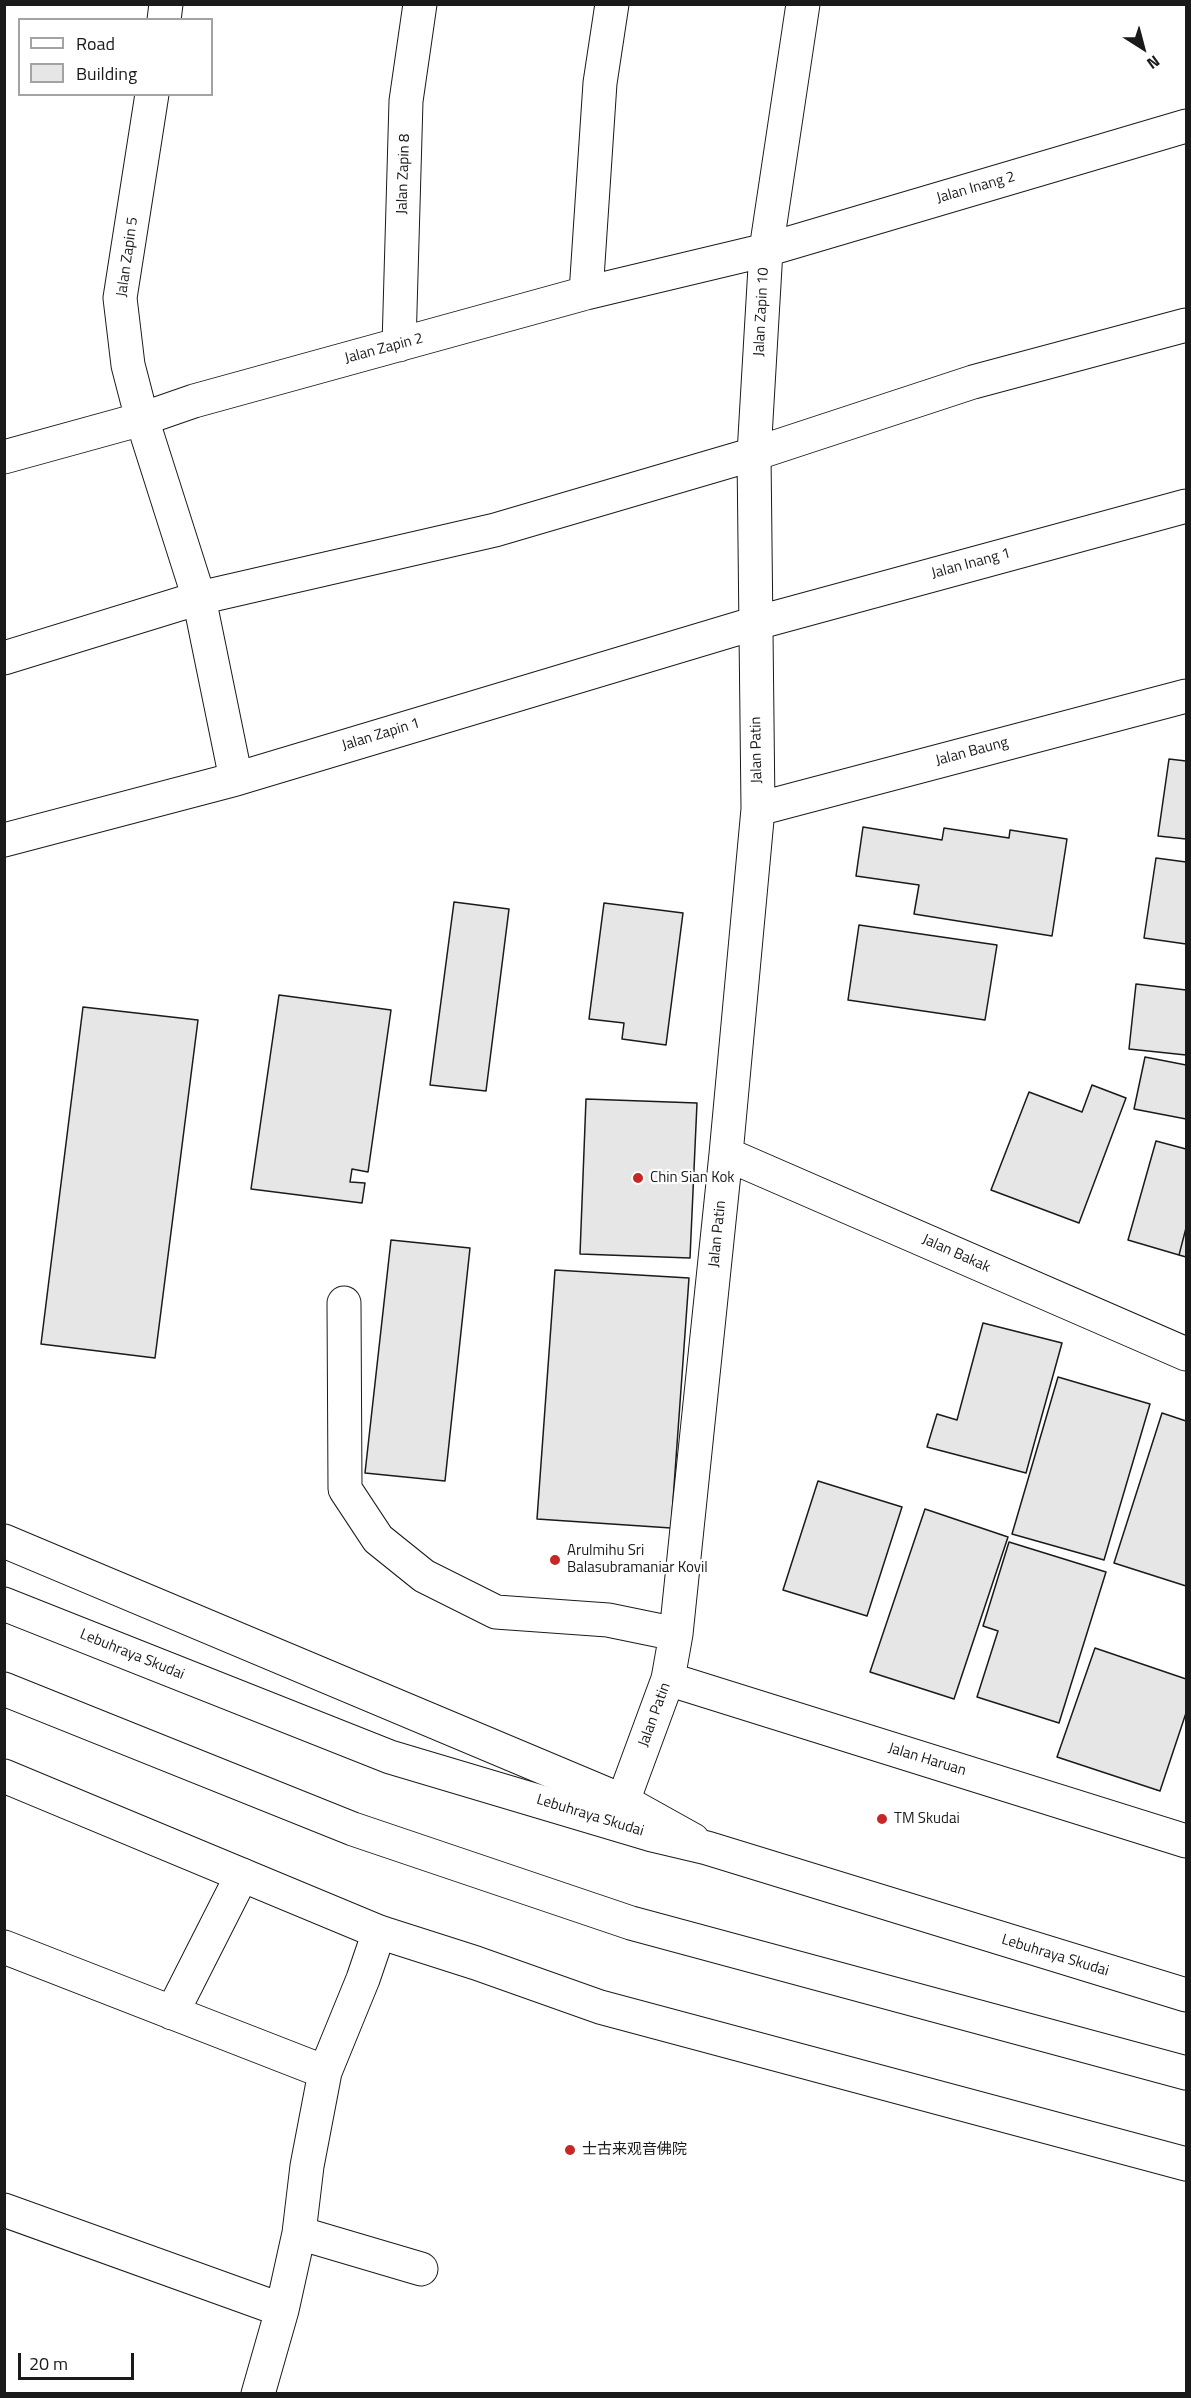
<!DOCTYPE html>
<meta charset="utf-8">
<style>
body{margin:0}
#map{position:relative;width:1191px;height:2398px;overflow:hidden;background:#fff;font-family:"Titillium Web",sans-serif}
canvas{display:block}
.frame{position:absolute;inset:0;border:6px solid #1a1a1a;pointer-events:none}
.legend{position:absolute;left:18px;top:18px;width:195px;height:78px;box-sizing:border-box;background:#fff;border:2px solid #a3a3a3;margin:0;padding:8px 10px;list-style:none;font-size:18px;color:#1a1a1a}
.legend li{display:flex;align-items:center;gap:12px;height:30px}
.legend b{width:30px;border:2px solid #a3a3a3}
.north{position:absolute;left:1113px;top:18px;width:60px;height:60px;-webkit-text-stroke:4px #fff;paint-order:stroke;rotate:144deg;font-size:16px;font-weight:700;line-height:24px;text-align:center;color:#1a1a1a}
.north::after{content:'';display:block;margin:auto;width:21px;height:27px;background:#1a1a1a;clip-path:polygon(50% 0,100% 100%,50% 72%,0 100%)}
.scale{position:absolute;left:18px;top:2353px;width:116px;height:27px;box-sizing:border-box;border:3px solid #1a1a1a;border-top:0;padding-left:8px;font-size:18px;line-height:21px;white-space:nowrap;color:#1a1a1a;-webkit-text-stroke:4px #fff;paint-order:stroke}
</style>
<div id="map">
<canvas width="1191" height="2398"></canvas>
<div class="frame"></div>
<ul class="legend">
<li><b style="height:8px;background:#fff"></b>Road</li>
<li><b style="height:16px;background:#e6e6e6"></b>Building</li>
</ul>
<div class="north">N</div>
<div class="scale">20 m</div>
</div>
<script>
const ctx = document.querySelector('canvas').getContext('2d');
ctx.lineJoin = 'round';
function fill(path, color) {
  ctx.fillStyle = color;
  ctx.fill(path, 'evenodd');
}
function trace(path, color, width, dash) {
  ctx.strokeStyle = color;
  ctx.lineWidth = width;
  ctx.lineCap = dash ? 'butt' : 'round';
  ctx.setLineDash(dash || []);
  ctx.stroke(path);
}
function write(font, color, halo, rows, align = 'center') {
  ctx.font = font + ' "Titillium Web","Noto Sans SC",sans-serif';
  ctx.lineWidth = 4.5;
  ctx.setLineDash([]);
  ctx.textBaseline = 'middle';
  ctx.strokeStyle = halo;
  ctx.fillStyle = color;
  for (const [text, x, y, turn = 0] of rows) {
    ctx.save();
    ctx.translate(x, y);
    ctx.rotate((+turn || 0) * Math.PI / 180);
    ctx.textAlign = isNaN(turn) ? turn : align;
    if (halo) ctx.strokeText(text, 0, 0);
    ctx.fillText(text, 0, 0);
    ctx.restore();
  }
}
const building = new Path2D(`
 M1169,759L1186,761V839L1158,836Z
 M863,827L942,840L944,828L1009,838L1010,830L1067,839L1052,936L914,914L919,885L856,876Z
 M1156,858L1186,862V944L1144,938Z
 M454,902L509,909L486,1091L430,1085Z
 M604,903L683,913L666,1045L622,1039L624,1023L589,1019Z
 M859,925L997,945L985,1020L848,1000Z
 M1136,984L1186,990V1055L1129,1049Z
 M279,995L391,1010L368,1172L352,1169L350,1182L365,1183L362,1203L251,1189Z
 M83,1007L198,1020L155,1358L41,1344Z
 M1145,1057L1186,1065V1119L1134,1109Z
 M1092,1085L1126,1098L1079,1223L991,1190L1029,1092L1082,1112Z
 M586,1099L697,1103L690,1258L580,1254Z
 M1156,1141L1186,1149V1228L1179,1255L1128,1240Z
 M1186,1228V1257L1179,1255Z
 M391,1240L470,1248L445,1481L365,1473Z
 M555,1270L689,1278L671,1528L537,1519Z
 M983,1323L1062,1343L1026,1473L927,1447L937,1414L957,1420Z
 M1058,1377L1150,1404L1104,1560L1012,1534Z
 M1162,1413L1186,1421V1586L1114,1563Z
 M818,1481L902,1507L867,1616L783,1590Z
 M925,1509L1008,1537L954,1699L870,1672Z
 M1009,1542L1106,1572L1059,1723L977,1697L998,1631L983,1626Z
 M1095,1648L1186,1679V1713L1160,1791L1057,1757Z`);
fill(building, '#e6e6e6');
trace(building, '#1a1a1a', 1.5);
const minor = new Path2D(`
 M164,20L166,4
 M152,94L120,298L128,365L142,419L199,598L236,779
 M586,293L600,83L612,4
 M399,345L406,101L420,4
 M4,457L142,419L194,401L586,293L766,250L1186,126
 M4,658L199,598L495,530L754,454L973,382L1186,325
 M758,809L1186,696
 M4,840L236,779L756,623L1186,506
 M726,1154L1186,1354
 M344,1303L345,1489L378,1539L424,1576L496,1612L608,1620L676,1634
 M668,1679L1186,1841
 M623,1801L668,1679L676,1634L726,1154L758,809L754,454L766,250L803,4
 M4,1947L325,2072
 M172,2013L242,1875
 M4,2210L282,2310
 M299,2233L421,2269
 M258,2394L282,2310L299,2233L307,2166L325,2072L363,1979L379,1932`);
const major = new Path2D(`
 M4,1541L623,1801L693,1840
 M4,1776L379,1932L476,1963L600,2007L1186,2164`);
const highway = new Path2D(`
 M4,1604L390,1757L652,1835L707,1848L1186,1995
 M4,1689L353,1829L631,1923L1186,2073`);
trace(minor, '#1a1a1a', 35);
trace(major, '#1a1a1a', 35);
trace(highway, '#1a1a1a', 35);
trace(minor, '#fff', 33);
trace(major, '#fff', 33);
trace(highway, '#fff', 33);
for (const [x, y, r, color] of [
 [638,1178,6,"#c62828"],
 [555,1560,6,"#c62828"],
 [882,1819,6,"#c62828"],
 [570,2150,6,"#c62828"]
]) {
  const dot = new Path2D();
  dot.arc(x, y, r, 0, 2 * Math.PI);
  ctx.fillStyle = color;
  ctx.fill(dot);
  trace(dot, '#fff', 2);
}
write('15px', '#1a1a1a', '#fff', [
 ["Jalan Zapin 8",404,174,-88],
 ["Jalan Inang 2",976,188,-16],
 ["Jalan Zapin 5",128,257,-82],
 ["Jalan Zapin 10",762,312,-87],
 ["Jalan Zapin 2",384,349,-15],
 ["Jalan Inang 1",971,564,-15],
 ["Jalan Zapin 1",381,735,-17],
 ["Jalan Patin",757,750,-91],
 ["Jalan Baung",972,752,-15],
 ["Jalan Patin",718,1234,-84],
 ["Jalan Bakak",956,1254,24],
 ["Lebuhraya Skudai",132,1655,22],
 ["Jalan Patin",655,1715,-70],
 ["Jalan Haruan",927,1760,17],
 ["Lebuhraya Skudai",590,1816,17],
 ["Lebuhraya Skudai",1055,1956,17]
]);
write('15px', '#1a1a1a', '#fff', [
 ["Chin Sian Kok",650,1178],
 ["Arulmihu Sri",567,1551],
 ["Balasubramaniar Kovil",567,1568],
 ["TM Skudai",894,1819],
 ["士古来观音佛院",582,2150]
], 'left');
</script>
